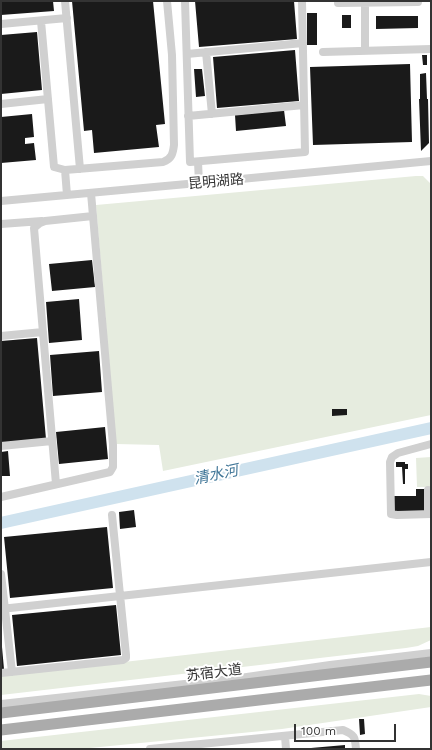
<!DOCTYPE html>
<meta charset="utf-8">
<style>
body{margin:0}
#map{position:relative;width:432px;height:750px;overflow:hidden;background:#fff;font-family:"Work Sans",sans-serif}
canvas{display:block}
.frame{position:absolute;inset:0;border:2px solid #333;pointer-events:none}
.scale{position:absolute;left:294px;top:724px;width:102px;height:18px;box-sizing:border-box;border:2px solid #333;border-top:0;padding-left:5px;font-size:12px;line-height:14px;white-space:nowrap;color:#333;-webkit-text-stroke:3px #fff;paint-order:stroke}
</style>
<div id="map">
<canvas width="432" height="750"></canvas>
<div class="frame"></div>
<div class="scale">100 m</div>
</div>
<script>
const ctx = document.querySelector('canvas').getContext('2d');
ctx.lineJoin = 'round';
function fill(path, color) {
  ctx.fillStyle = color;
  ctx.fill(path, 'evenodd');
}
function trace(path, color, width, dash) {
  ctx.strokeStyle = color;
  ctx.lineWidth = width;
  ctx.lineCap = dash ? 'butt' : 'round';
  ctx.setLineDash(dash || []);
  ctx.stroke(path);
}
function write(font, color, halo, rows, align = 'center') {
  ctx.font = font + ' "Work Sans","Noto Sans SC",sans-serif';
  ctx.lineWidth = 4;
  ctx.setLineDash([]);
  ctx.textBaseline = 'middle';
  ctx.strokeStyle = halo;
  ctx.fillStyle = color;
  for (const [text, x, y, turn = 0] of rows) {
    ctx.save();
    ctx.translate(x, y);
    ctx.rotate((+turn || 0) * Math.PI / 180);
    ctx.textAlign = isNaN(turn) ? turn : align;
    if (halo) ctx.strokeText(text, 0, 0);
    ctx.fillText(text, 0, 0);
    ctx.restore();
  }
}
fill(new Path2D(`
 M416,176H423L430,183L431,415L163,471L159,445L116,444L96,205Z
 M431,457V487H417L416,458Z
 M431,627V640L418,646L406,648L1,695V676Z
 M419,694L431,696V707L282,729L80,749H1V741Z`), '#e6ecdf');
trace(new Path2D(`
 M1,523L431,428`), '#cfe2ee', 12);
fill(new Path2D(`
 M1,1H53L54,11L1,15Z
 M72,1H153L165,124L156,125L159,147L94,153L92,130L84,131Z
 M195,1H294L297,39L199,47Z
 M307,13H317V45H307Z
 M342,15H351V28H342Z
 M376,16H418V28L376,29Z
 M37,32L42,90L1,94V35Z
 M295,50L299,101L217,108L213,57Z
 M422,55H427V65H423Z
 M410,64L412,142L313,145L310,67Z
 M194,69H202L205,96L196,97Z
 M426,73L427,99H428L429,143L421,151L419,99H420V74Z
 M284,110L286,126L236,131L235,115Z
 M32,114L34,137L25,138V144L34,143L36,160L1,163V117Z
 M92,260L95,287L52,291L49,264Z
 M79,299L82,340L49,343L46,302Z
 M37,338L46,439L1,443V341Z
 M99,351L102,392L53,396L50,355Z
 M332,409H347V415L332,416Z
 M105,427L108,459L59,464L56,432Z
 M8,451L10,476H1V452Z
 M396,462H405V464H408V469H405V484H403L402,467H396Z
 M416,489H425V511L392,512V496H416Z
 M134,510L136,527L120,529L119,512Z
 M107,527L113,588L10,598L4,537Z
 M116,605L121,655L17,666L12,615Z
 M1,647H2L4,669H1Z
 M359,719H364L365,734L360,735Z
 M345,745V749H311V748Z`), '#1a1a1a');
trace(new Path2D(`
 M65,1L80,169
 M185,1L190,162L305,152L302,1
 M365,2V51
 M338,3L418,2
 M41,21L54,167L65,170
 M1,24L67,18
 M206,52L212,114
 M323,52L431,49
 M187,54L303,43
 M1,104L48,99
 M188,116L304,105
 M198,162L199,183
 M67,195L65,170L163,162C172,159 173,153 174,145L172,55L167,1
 M1,201L209,182L431,161
 M1,224L42,221
 M1,336L43,332
 M431,444L398,453L392,457L390,462L391,514L397,515L431,514
 M1,446L52,441
 M56,484L34,228L40,223L45,221L93,216
 M428,490V514
 M1,497L110,472L113,467V445L91,193
 M1,574L12,672
 M1,609L431,562
 M1,673L123,660L126,658V655L112,515
 M1,704L240,678L330,665L431,653
 M285,736L286,749
 M150,749L343,730C355,735 355,737 356,749`), '#d0d0d0', 8);
trace(new Path2D(`
 M1,713L431,662
 M1,730L431,680`), '#ababab', 11);
write('14px', '#333', '#fff', [
 ["昆明湖路",216,182,-5],
 ["苏宿大道",214,673,-7]
]);
write('italic 15px', '#3f7597', '#fff', [
 ["清水河",216,475,-12]
]);
</script>
